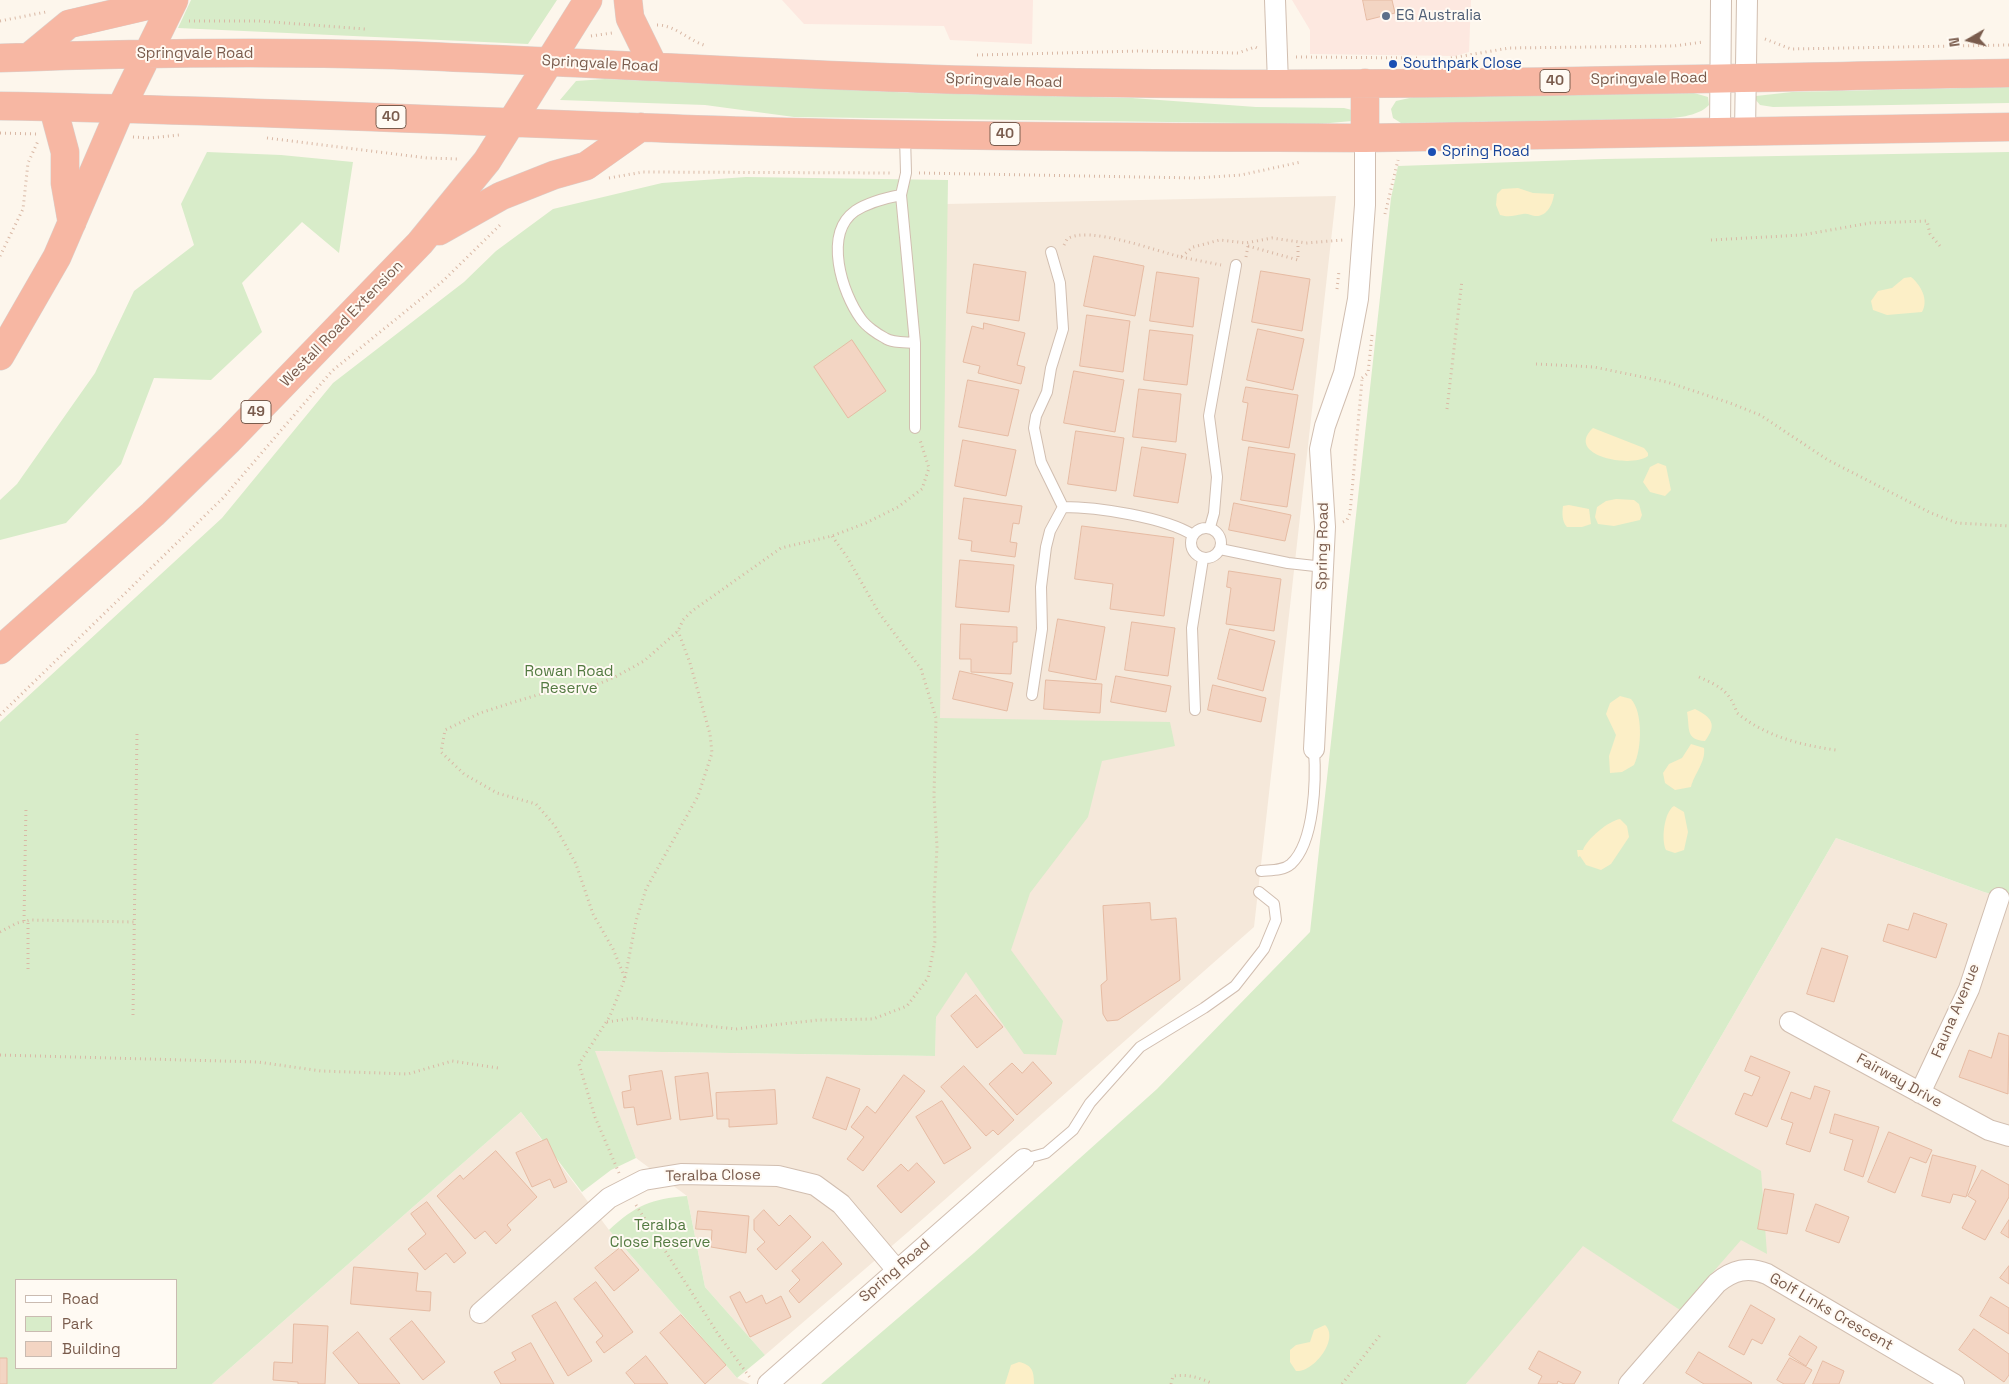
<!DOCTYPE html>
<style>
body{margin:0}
#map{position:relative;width:2009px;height:1384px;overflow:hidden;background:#fdf6ec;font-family:"Space Grotesk",sans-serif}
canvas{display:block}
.legend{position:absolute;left:15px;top:1279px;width:162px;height:90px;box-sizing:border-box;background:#fffaf3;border:1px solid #cabbb1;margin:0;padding:6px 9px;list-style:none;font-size:15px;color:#7a5c4d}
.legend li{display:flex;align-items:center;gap:10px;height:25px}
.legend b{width:25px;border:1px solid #cabbb1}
.north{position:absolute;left:1944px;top:15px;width:50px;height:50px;-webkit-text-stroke:4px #fffaf3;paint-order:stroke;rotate:262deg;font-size:14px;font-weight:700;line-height:20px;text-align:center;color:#7a5c4d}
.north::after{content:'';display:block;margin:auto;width:18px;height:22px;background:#7a5c4d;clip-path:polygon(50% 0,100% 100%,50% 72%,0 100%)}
</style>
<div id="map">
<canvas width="2009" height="1384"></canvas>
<ul class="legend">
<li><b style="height:6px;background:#fff"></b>Road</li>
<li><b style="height:14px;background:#d8ecc9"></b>Park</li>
<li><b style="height:14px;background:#f3d5c3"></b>Building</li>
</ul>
<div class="north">N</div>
</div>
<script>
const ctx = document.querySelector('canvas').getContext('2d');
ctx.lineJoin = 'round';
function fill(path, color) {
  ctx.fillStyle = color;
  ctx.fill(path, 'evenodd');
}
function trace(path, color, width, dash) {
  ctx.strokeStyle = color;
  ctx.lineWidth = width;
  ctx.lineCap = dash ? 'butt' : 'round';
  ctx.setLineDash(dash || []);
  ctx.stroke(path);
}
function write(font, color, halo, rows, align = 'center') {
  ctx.font = font + ' "Space Grotesk",sans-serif';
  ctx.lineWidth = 4;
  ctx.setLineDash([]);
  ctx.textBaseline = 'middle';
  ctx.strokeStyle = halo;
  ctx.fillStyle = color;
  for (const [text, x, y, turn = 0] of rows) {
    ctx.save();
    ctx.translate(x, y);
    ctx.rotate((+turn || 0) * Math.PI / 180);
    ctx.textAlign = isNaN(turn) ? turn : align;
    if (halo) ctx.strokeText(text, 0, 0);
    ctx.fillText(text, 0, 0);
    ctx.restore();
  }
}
fill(new Path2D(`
 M1336,196L1254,927L908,1232L765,1355L705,1287L687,1196L636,1158L594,1051L935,1056L946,204Z
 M1836,838L1984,892L2009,899V1384H1466L1672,1121Z
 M521,1112L609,1230L737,1378L750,1384H212Z`), '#f5e8da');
fill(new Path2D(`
 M782,0H1033L1032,44L950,40L944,26L804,24Z
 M1292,0H1471L1469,52L1455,56L1310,54V30Z`), '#fde8e0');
fill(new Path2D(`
 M191,0H557L528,44L178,28Z
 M605,79L916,93L1132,98L1256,107L1344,108L1352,110V121L1319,124L794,117L705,105L560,100L576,81Z
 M2009,87V103L1773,107L1760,105L1755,99L1756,96L1792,92Z
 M1694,93L1708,97L1709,105C1698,117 1674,118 1658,119L1401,123L1393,118L1391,109L1396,101L1414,97Z
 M207,152L281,155L353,162L339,253L302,222L242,283L262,332L211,380L154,378L121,464L66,523L0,540V500L17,484L95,373L134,291L194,245L181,204Z
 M2009,152V899L1984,892L1836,838L1672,1121L1761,1171L1767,1254L1741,1240L1680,1310L1583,1246L1466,1384H821L974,1253L1157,1089L1310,932L1391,198L1398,166L1604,159Z
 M746,177L948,180L940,718L1170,722L1175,746L1102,761L1088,817L1030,893L1011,950L1063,1021L1056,1055L1024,1054L966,972L936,1017L935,1056L595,1051L636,1158L611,1170L582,1192L521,1112L212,1384H0V722L222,518L333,383L464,282L496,251L553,209L662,183ZM16,1280H176V1368H16Z
 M687,1196L705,1287L765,1355L737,1378L609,1230C636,1205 651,1199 687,1196Z`), '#d8ecc9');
fill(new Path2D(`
 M1518,188L1533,193L1554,194C1553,204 1547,217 1535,216C1531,216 1528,213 1523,214C1514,215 1510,218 1500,215L1496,205L1497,194L1502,189Z
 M1911,277C1921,285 1929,300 1922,312L1887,315L1873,310L1871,301L1878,291L1892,288L1904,278Z
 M1593,428L1644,448L1648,453V456C1630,469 1564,455 1593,428Z
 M1658,463L1666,466L1671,490L1665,496L1650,492L1643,482L1650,467Z
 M1616,499L1634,500L1639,504L1642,515L1640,520L1614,526L1598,524L1595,517L1597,507L1606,501Z
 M1569,505L1589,509L1591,524L1582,527H1567C1562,522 1562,513 1563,506Z
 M1620,696L1631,699C1643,712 1642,749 1634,765L1622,772L1610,773L1609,756L1616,735L1606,714L1610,703Z
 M1695,709C1711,717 1718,724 1705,741C1685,740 1690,728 1687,712Z
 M1691,744L1704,748C1706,762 1694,774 1691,787L1675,790L1665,783L1663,773L1669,764L1682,758Z
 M1674,806L1684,812L1688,832L1684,850L1675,853L1666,850C1661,840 1664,812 1674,806Z
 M1620,819L1627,826L1629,837L1611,864L1601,870L1586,865L1580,856L1578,857L1577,850H1583C1587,839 1608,821 1620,819Z
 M1325,1325C1340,1339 1313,1373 1296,1371L1290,1362V1350L1296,1345L1310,1342L1314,1330Z
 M1019,1362C1032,1365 1034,1371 1034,1384H1005L1011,1365Z`), '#fcefc7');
const building = new Path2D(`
 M1363,0H1392L1395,13L1367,20Z
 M1094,256L1144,266L1135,316L1084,306Z
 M974,264L1026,272L1019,321L967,313Z
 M1261,271L1310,279L1302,331L1252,322Z
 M1157,272L1199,278L1193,327L1150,321Z
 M1087,315L1130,321L1123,372L1080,366Z
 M984,323L1025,333L1017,365L1025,367L1021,384L978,373L980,366L963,362L972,326L983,329Z
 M1258,329L1304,339L1293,390L1247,380Z
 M1150,330L1193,335L1187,385L1144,380Z
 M852,340L886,391L848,418L814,367Z
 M1074,371L1124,380L1115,432L1064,423Z
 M968,380L1019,390L1008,436L959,427Z
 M1246,387L1298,395L1289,448L1242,440L1248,403L1243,402Z
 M1139,389L1181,394L1176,442L1133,437Z
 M1076,431L1124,438L1116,491L1068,484Z
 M963,440L1016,450L1006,496L955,486Z
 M1142,447L1186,454L1178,503L1134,496Z
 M1249,447L1295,454L1287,507L1241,500Z
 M964,498L1022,506L1019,524L1013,523L1010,542L1017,543L1015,557L971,551L972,541L959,539Z
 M1234,503L1291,515L1285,541L1229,530Z
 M1082,526L1174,538L1164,616L1110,609L1113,584L1075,579Z
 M960,560L1014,565L1009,612L956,607Z
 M1229,571L1281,579L1274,631L1226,624L1231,588L1227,587Z
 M1058,619L1105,627L1096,680L1049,671Z
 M1132,622L1175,628L1168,676L1125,670Z
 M961,624L1017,627V642H1013L1011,674L971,672V659H960Z
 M1230,629L1275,641L1263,691L1218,679Z
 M960,671L1013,683L1007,711L953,699Z
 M1116,676L1171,686L1166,712L1111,702Z
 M1046,680L1102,684L1100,713L1044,709Z
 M1213,685L1266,698L1261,722L1208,710Z
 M1150,903L1151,920L1176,918L1180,980L1118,1020L1107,1021L1103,1014L1101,985L1107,980L1103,906Z
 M1914,913L1947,924L1936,958L1883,941L1888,924L1908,930Z
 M1822,948L1848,956L1834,1002L1807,994Z
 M976,995L1003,1027L977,1048L951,1016Z
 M1999,1033L2009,1036L2008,1094L1959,1077L1969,1050L1991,1058Z
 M1751,1056L1790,1072L1767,1127L1735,1114L1744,1093L1752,1096L1760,1077L1745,1071Z
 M1033,1062L1052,1083L1017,1115L989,1084L1012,1063L1022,1073Z
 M964,1066L1014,1120L998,1135L993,1130L986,1136L941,1087Z
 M662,1071L671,1119L637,1125L634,1107L624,1108L622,1092L631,1090L629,1076Z
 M708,1073L713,1116L680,1120L675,1077Z
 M904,1075L925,1091L863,1171L847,1159L864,1137L851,1127L867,1106L875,1113Z
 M827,1077L860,1089L846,1130L813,1118Z
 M1815,1086L1830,1091L1810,1152L1786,1144L1793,1123L1781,1119L1791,1092L1810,1099Z
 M775,1090L777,1124L729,1127V1119H717L716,1093Z
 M942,1101L971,1148L944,1164L916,1117Z
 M1835,1114L1879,1127L1863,1177L1844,1170L1853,1140L1830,1133Z
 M1889,1132L1932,1150L1926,1163L1910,1157L1895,1193L1868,1182Z
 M547,1139L567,1182L554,1188L550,1179L532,1187L516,1153Z
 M496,1151L537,1197L507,1225L511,1230L496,1244L485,1231L475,1239L437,1196L460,1175L463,1179Z
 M1933,1155L1976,1166L1966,1197L1953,1194L1950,1203L1922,1196Z
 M917,1163L935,1182L901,1213L877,1186L901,1164L908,1171Z
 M1982,1170L2009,1185V1197L1985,1240L1962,1228L1976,1201L1968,1196Z
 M1765,1189L1794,1194L1787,1234L1758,1229Z
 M427,1202L466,1253L454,1263L446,1253L425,1270L408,1249L426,1234L411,1214Z
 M1816,1204L1849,1217L1839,1243L1806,1231Z
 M764,1210L779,1226L790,1215L811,1237L776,1270L757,1249L765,1242L754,1230V1220Z
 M698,1211L749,1216L746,1253L711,1247L712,1230L696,1229Z
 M2009,1220V1238L2001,1233Z
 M823,1242L842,1264L799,1303L789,1291L800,1280L792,1271Z
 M620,1248L639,1270L614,1291L595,1268Z
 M2009,1266V1284L2000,1278Z
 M354,1267L418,1273L416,1291L431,1292L430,1311L351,1304Z
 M596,1282L633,1332L604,1353L596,1342L603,1336L574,1299Z
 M740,1292L746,1303L762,1295L766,1304L781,1296L791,1317L750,1337L730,1297Z
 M1991,1297L2009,1308V1334L1980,1316Z
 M556,1302L592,1361L568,1376L532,1316Z
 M1751,1305L1775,1319L1762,1344L1752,1339L1744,1355L1729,1347Z
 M681,1315L726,1365L705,1384L660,1333Z
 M412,1321L445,1362L423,1380L390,1339Z
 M294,1324L328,1326L325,1384H298V1382L273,1380L274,1362L292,1363Z
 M1974,1329L2009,1354V1375L2004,1382L1959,1350Z
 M358,1332L400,1384H359L333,1353Z
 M1800,1336L1817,1347L1806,1366L1789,1355Z
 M531,1343L554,1384H501L494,1372L516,1360L512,1353Z
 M1539,1351L1581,1372L1574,1384H1564L1558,1381L1557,1384H1538L1542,1376L1529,1369Z
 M1699,1352L1752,1383L1751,1384H1704L1686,1373Z
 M646,1356L668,1384H635L626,1373Z
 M0,1358H7V1384H0Z
 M1790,1358L1812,1370L1804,1384H1784L1777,1380Z
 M1823,1361L1844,1371L1839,1384H1813Z`);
fill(building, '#f3d5c3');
trace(building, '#e6bba3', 1);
const lane = new Path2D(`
 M905,136L906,173L901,195L915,343V428
 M901,195C885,198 869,202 855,211C823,234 842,293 861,319C866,326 877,334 885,338C892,343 906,342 915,343
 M1051,252L1060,283L1063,329L1051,368L1047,392L1036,416L1034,428L1041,462L1063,507
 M1063,507C1097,507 1164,517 1193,535
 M1210,527L1214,513L1217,477L1209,416L1236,265
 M1191 543a15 15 0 1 1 30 0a15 15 0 1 1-30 0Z
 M1220,549L1288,563L1324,567
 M1032,695L1042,629L1041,587L1046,547L1050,531L1063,507
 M1195,710L1192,628L1203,559
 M1261,871C1271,870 1283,871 1291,864C1315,842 1316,779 1314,749
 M1024,1159L1046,1153L1073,1130L1090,1103L1140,1047L1204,1008L1235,986L1264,949L1276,920L1274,904L1259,892`);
const street = new Path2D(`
 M1275,0L1278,83
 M1720,132L1721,0
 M1745,132L1747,0
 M1314,749L1325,527L1320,449L1325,426L1344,373L1358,299L1365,205V138
 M1790,1022L1989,1130L2009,1136
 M1920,1093L1969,989L1999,898
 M480,1313L609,1198L644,1180L681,1174L778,1176L815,1185L841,1204L896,1269
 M768,1384L1024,1159
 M1629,1384L1717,1283C1733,1270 1748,1266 1767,1274L1954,1384`);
const highway = new Path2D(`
 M628,0L630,18L654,67
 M29,57L69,24L172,0
 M0,58C131,53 263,51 394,55C586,62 777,75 969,80C1315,90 1663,79 2009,73
 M1365,83V138
 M0,106C249,110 498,123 747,131C953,137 1159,137 1365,138L2009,127
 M53,107L65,152V183L72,223
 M439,231L501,196L554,175L586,166L641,127
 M0,356L57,257L121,108L174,0
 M0,650L153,514L229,440L420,243L487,161L588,0`);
trace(lane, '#d1beb0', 12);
trace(street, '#d1beb0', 22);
trace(highway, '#dad1cd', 29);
trace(new Path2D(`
 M0,21L46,12
 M189,21H259L365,29
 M657,25C675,25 688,40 704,45
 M591,36L612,33
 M1765,39L1791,49L2009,45
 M977,55L1140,51L1238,53L1255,47L1259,49
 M1296,57L1420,58
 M1451,58L1509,48L1674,46L1703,42
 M0,133L37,134
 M133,137L150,138L179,135
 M267,138L427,158L459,159
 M919,173L1196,178L1241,175L1301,162
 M609,178L643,172L893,173
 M1385,214L1398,160
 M1711,240L1802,235L1870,223L1927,221L1930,234L1940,246
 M1064,245L1067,239C1088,225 1156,251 1181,257L1193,247L1220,240L1246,243L1272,238L1306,243L1343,240
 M1248,246L1298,260V242
 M0,256L23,209L28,163L38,141
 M1181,257L1221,265
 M1246,257L1248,246
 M1337,289L1339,271
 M1536,364L1594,367L1667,382L1730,403L1760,415L1828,460L1931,513L1957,523L2009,526
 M1362,378L1368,373L1372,335
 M1447,409L1462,280
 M1343,522L1347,520L1350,513L1362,380
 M1699,677C1719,686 1730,691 1737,713C1765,736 1800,745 1836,750
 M0,715L223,498L332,371L443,281L501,224
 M24,921L26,806
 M0,932L17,923L30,920L134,922
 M28,969V921
 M625,978L636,921L646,889L698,796L712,753L710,734L690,663L678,631
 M133,1015L137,732
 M607,1022L634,1018L736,1029L819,1020L873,1019L907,1006L928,978L935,941L934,900L937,847L934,796L936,718L921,669L879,613L847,557L832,536
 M0,1055L258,1062L321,1071L408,1074L452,1061L498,1068
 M619,1173L595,1117L579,1064L610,1016L625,978L613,949L593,914L576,864L555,826L536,804L497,793L464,774L441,752L445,730L480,713L511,703L547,692H579L615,677L644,661L678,631L683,620L692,611L781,548L832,536L866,523L898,507L922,489L929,468L920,440
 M636,1205L718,1334L751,1379
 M1171,1384L1173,1376C1187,1374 1199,1377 1213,1384
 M1342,1384L1381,1334`), '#d9b8a5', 3, [1, 4]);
trace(lane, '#fff', 10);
trace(street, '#fff', 20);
trace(highway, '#f7b7a3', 28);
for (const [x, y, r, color] of [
 [1386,16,5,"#5c6f8a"],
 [1393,64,5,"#1a4fb4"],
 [1432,152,5,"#1a4fb4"]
]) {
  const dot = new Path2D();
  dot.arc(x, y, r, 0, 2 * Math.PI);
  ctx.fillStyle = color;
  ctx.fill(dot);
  trace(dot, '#fffaf3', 2);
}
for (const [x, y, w] of [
 [1555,81,30],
 [391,117,30],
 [1005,134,30],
 [256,412,30]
]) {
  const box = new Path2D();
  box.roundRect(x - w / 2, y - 11.5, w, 23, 4);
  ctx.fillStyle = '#fffaf3';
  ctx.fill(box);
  trace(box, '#7a5c4d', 1);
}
write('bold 14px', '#7a5c4d', null, [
 ["40",1555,81],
 ["40",391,117],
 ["40",1005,134],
 ["49",256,412]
]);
write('15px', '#4e5e75', '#fffaf3', [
 ["EG Australia",1396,16]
], 'left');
write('15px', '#7a5c4d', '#fffaf3', [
 ["Springvale Road",195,54],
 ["Springvale Road",600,64,3],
 ["Springvale Road",1649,79,-1],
 ["Springvale Road",1004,81,2],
 ["Westall Road Extension",342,324,-46],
 ["Spring Road",1323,546,-89],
 ["Fauna Avenue",1956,1011,-67],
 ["Fairway Drive",1899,1081,29],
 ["Teralba Close",713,1176,-1],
 ["Spring Road",895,1271,-41],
 ["Golf Links Crescent",1831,1312,30]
]);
write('15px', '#164399', '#fffaf3', [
 ["Southpark Close",1403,64],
 ["Spring Road",1442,152]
], 'left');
write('15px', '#537a41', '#fffaf3', [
 ["Rowan Road",569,672],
 ["Reserve",569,689],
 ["Teralba",660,1226],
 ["Close Reserve",660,1243]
]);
</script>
